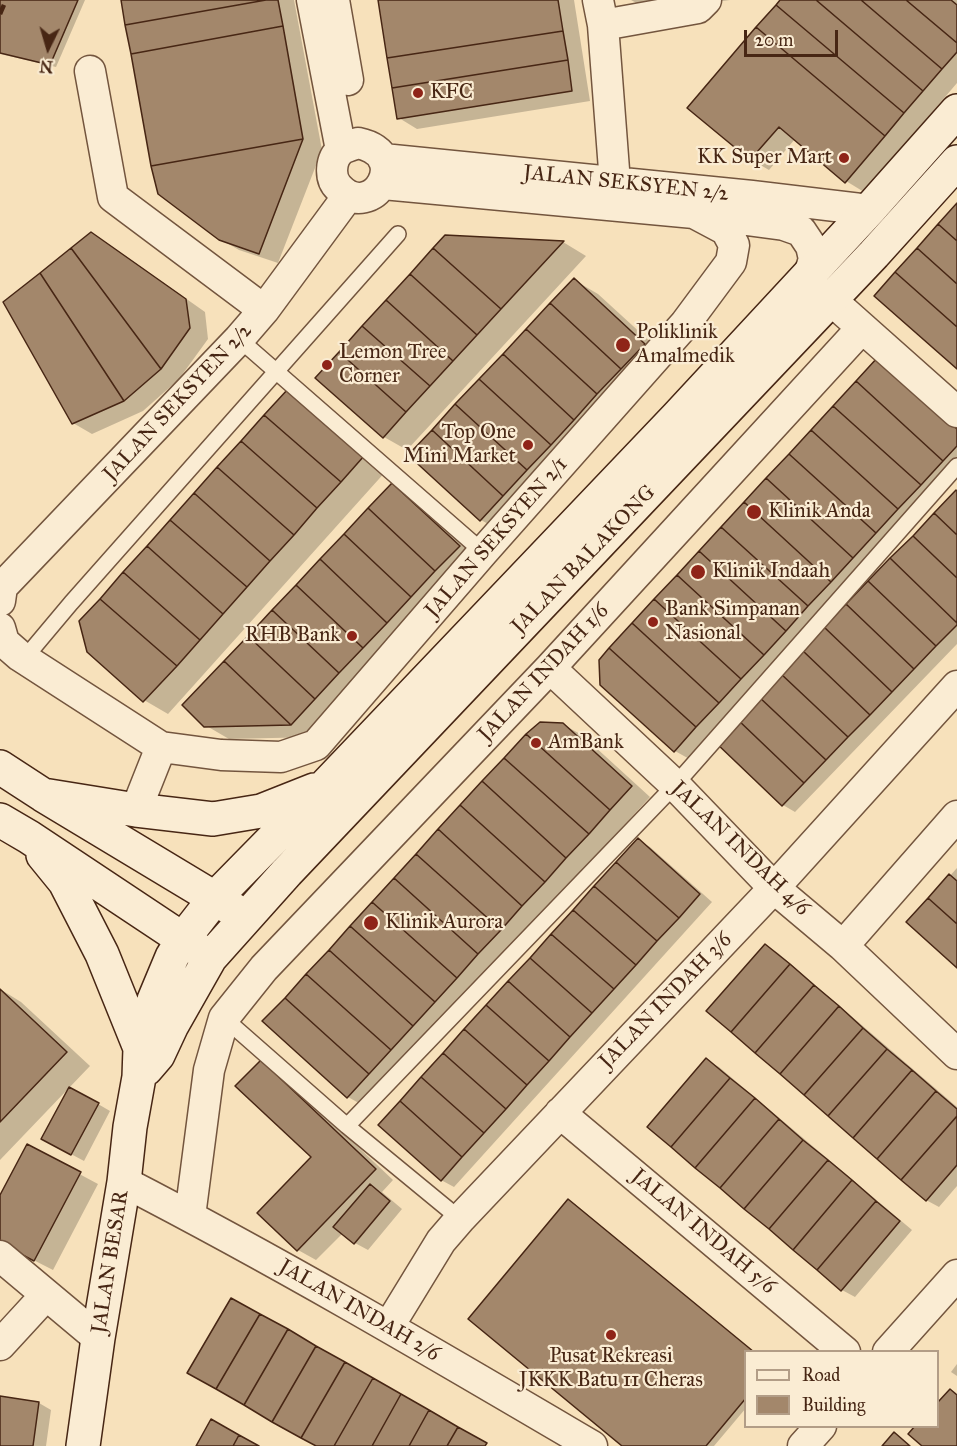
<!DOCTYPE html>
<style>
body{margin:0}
#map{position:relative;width:957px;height:1446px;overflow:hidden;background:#f7e1bb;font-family:"IM FELL Great Primer",serif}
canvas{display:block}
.legend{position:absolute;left:744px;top:1350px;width:195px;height:78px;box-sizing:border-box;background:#faecd3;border:2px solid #b29d87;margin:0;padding:8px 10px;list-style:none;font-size:18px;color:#472614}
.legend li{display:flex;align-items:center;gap:12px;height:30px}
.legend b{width:30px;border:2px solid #b29d87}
.north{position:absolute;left:18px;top:18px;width:60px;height:60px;-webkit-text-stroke:4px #faecd3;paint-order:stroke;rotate:185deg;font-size:16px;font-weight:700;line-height:24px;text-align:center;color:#472614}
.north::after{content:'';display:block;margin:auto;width:21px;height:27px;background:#472614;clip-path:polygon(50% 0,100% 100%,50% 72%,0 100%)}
.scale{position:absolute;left:744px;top:30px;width:94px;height:27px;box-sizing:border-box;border:3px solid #472614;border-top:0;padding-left:8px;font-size:18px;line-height:21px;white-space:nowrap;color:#472614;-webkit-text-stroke:4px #faecd3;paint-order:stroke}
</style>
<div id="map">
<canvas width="957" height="1446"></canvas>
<ul class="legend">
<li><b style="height:8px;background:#faecd3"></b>Road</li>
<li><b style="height:16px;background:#a3876b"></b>Building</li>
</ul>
<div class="north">N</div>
<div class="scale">20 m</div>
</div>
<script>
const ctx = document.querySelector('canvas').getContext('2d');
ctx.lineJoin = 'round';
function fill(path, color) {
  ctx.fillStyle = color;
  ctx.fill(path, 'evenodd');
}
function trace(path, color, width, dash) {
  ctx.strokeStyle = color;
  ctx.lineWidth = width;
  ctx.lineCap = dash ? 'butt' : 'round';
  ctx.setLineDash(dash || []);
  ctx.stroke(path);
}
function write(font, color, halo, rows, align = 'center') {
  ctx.font = font + ' "IM FELL Great Primer",serif';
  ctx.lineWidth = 4.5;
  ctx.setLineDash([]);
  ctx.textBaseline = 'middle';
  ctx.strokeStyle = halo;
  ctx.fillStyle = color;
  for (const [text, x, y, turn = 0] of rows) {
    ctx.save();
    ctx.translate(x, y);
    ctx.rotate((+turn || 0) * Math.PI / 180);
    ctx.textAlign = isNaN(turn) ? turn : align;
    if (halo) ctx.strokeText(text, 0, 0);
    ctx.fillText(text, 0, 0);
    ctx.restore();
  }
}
fill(new Path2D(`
 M0,0H85L56,67L0,54Z
 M122,0H294L322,150L278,263L239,250L220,239Z
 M380,0H574L590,101L417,129L399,118Z
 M631,0H730L651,11Z
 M782,0H957V83L864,192L846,181L795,139L769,170L750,159Z
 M91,234L110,245L205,312L208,339L179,379L143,411L92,434L73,423Z
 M446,237L563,242L586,256L407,450L384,437Z
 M574,280L598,294L668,358L504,533L481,520Z
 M288,390L387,470L168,714L144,700Z
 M957,424V476L716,737L957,492V644L795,812L783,805L714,739L693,761L675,751L602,684Z
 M392,485L416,499L483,561L316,737L229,739L205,725Z
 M562,724L582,735L650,797L366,1107L348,1097Z
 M638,840L650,847L712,902L454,1187L441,1180Z
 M957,868V966L908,922Z
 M766,945L778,953L957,1107V1186L939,1207L926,1200Z
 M0,989L21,1002L90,1066L0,1160Z
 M706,1060L719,1067L912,1230L855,1297L842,1290Z
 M261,1062L279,1072L393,1180L382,1192L402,1209L368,1250L355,1243L343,1233L316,1260L298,1250L313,1157Z
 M98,1104L110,1111L84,1161L56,1146Z
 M27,1146L98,1184L53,1270L0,1243V1198Z
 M569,1201L575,1204L753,1352H746V1408L714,1446H624Z
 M957,1364V1376L951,1372Z
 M0,1398L39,1403L51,1410L46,1446H0Z`), '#0003');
const building = new Path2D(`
 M0,0H78L50,65L0,53Z
 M121,0H266L125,25Z
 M266,0H278L283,26L131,54L125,25Z
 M378,0H558L563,31L387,58Z
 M780,0H816L923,91L904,113L776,5Z
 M816,0H861L942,69L923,91Z
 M861,0H906L957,43V52L942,69Z
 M906,0H951L957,5V43Z
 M776,5L904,113L885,136L756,27Z
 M283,26L303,139L151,166L131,54Z
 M756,27L885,136L845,183L779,127L750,160L687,108Z
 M563,31L568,60L392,88L387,58Z
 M568,60L572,91L397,119L392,88Z
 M303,139L259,254L219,240L158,194L151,166Z
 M957,203V241L938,224Z
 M938,224L957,241V284L917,248Z
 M91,232L186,299L190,328L161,369L71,248Z
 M445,235L564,241L501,309L433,248Z
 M71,248L161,369L124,401L40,273Z
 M433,248L501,309L477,335L410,274Z
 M917,248L957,284V327L895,272Z
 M895,272L957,327V369L874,296Z
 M40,273L124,401L72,424L3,302Z
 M410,274L477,335L453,361L386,300Z
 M574,278L645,344L621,369L550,303Z
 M386,300L453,361L430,386L362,326Z
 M550,303L621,369L597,394L526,329Z
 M362,326L430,386L406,412L339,352Z
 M526,329L597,394L574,420L503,354Z
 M339,352L406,412L383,438L315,378Z
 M503,354L574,420L551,445L479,379Z
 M878,357L957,429V446L943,461L856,381Z
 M479,379L551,445L527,470L455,404Z
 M856,381L943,461L921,485L833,406Z
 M288,389L364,456L341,482L264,415Z
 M455,404L527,470L503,496L432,430Z
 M833,406L921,485L898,509L811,430Z
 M264,415L341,482L317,508L241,441Z
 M432,430L503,496L480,521L408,455Z
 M811,430L898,509L876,533L789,454Z
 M241,441L317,508L294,535L217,467Z
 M789,454L876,533L853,558L766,478Z
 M217,467L294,535L270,561L194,493Z
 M766,478L853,558L831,582L744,502Z
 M392,483L460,546L435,571L368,508Z
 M956,490L957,491V535L934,513Z
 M194,493L270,561L247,587L170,520Z
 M744,502L831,582L808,606L721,527Z
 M368,508L435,571L411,597L344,534Z
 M934,513L957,535V578L913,536Z
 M170,520L247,587L223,614L147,546Z
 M721,527L808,606L786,631L699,551Z
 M344,534L411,597L387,623L320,559Z
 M913,536L957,578V623L890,558Z
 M147,546L223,614L200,640L123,572Z
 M699,551L786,631L764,655L677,575Z
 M890,558L957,623V625L936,646L868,581Z
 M320,559L387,623L363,648L296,585Z
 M123,572L200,640L177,666L100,599Z
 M677,575L764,655L741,679L654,599Z
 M868,581L936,646L914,669L846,604Z
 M296,585L363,648L339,673L272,610Z
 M100,599L177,666L143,702L87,652L79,621Z
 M654,599L741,679L719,703L632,623Z
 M846,604L914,669L892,692L824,627Z
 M272,610L339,673L315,699L248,636Z
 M632,623L719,703L696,727L609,648Z
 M824,627L892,692L870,715L802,650Z
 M248,636L315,699L291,725L224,661Z
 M609,648L696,727L674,752L600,685L599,660Z
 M802,650L870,715L848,737L780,673Z
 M224,661L291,725L204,727L182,705Z
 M780,673L848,737L826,760L758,696Z
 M758,696L826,760L804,783L736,718Z
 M736,718L804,783L782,806L714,741Z
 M540,722L563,723L632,786L610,810L526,734Z
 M526,734L610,810L589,834L504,758Z
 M504,758L589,834L566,858L482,781Z
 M482,781L566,858L545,882L460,805Z
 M460,805L545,882L522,906L438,829Z
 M438,829L522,906L501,930L416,854Z
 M638,838L700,894L679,918L616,862Z
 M416,854L501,930L478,954L394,878Z
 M616,862L679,918L657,941L594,886Z
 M949,874L957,881V924L928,898Z
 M394,878L478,954L457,978L372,902Z
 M594,886L657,941L636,965L573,910Z
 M928,898L957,924V968L906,922Z
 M372,902L457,978L435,1002L350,926Z
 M573,910L636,965L614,989L551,934Z
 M350,926L435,1002L413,1026L329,950Z
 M551,934L614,989L592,1013L530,958Z
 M765,944L790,964L731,1032L706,1011Z
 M329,950L413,1026L391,1050L306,974Z
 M530,958L592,1013L570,1037L508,981Z
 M790,964L814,985L755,1053L731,1032Z
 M306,974L391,1050L369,1074L285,998Z
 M508,981L570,1037L549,1061L486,1005Z
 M814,985L839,1006L780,1074L755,1053Z
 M0,989L67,1052L0,1122Z
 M285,998L369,1074L347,1098L262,1021Z
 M486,1005L549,1061L527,1085L464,1029Z
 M839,1006L863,1028L804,1095L780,1074Z
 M863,1028L887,1049L828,1116L804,1095Z
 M464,1029L527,1085L506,1109L443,1053Z
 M887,1049L912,1070L853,1138L828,1116Z
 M443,1053L506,1109L484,1133L421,1077Z
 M706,1058L730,1078L671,1147L647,1127Z
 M261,1060L376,1169L297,1251L257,1213L311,1157L235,1086Z
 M912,1070L936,1091L877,1159L853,1138Z
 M421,1077L484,1133L462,1157L400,1101Z
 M730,1078L755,1098L695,1168L671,1147Z
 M69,1087L99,1103L71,1155L41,1139Z
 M936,1091L957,1109V1116L901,1180L877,1159Z
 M755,1098L779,1119L720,1188L695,1168Z
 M400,1101L462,1157L441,1181L378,1125Z
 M957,1116V1165L926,1201L901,1180Z
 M779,1119L803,1140L744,1209L720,1188Z
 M803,1140L828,1160L769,1229L744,1209Z
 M27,1144L81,1172L34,1261L0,1243V1195Z
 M828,1160L852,1180L793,1250L769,1229Z
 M852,1180L876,1201L817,1270L793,1250Z
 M370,1184L390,1201L354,1244L333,1227Z
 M568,1199L754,1352H746V1398L706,1446H622L468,1319Z
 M876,1201L900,1221L841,1291L817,1270Z
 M231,1298L260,1314L216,1389L187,1373Z
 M260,1314L288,1329L244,1405L216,1389Z
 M288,1329L316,1346L272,1422L244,1405Z
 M316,1346L345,1362L301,1438L272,1422Z
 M345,1362L373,1378L334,1446H316L301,1438Z
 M373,1378L401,1394L372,1446H334Z
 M950,1389L957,1395V1446H922L908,1434L915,1426H938V1402Z
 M401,1394L429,1410L409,1446H372Z
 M0,1396L39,1402L33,1446H0Z
 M429,1410L458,1427L447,1446H409Z
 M211,1419L239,1435L233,1446H196Z
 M458,1427L487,1443L485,1446H447Z
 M894,1432L910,1446H882Z
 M239,1435L259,1446H233Z`);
fill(building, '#a3876b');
trace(building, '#472614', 1.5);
const lane = new Path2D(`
 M239,339L483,552
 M24,659L71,603L398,234
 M224,1018L347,1126L460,1219
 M347,1126L675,785L957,466`);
const street = new Path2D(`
 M312,0L341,150
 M334,0L348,80
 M598,0L603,25L615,183
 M603,25L698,8L706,0
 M90,71L113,197L264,310
 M358,143C415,155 372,223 339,188C329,179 330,159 341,150C345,147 353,145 358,143Z
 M383,159L752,196L869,210
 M383,184L694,213L784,225L801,231L811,246L814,259L809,275
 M831,300L957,412
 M0,601L2,587L239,339L264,310L348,196
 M0,628L4,642L20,656L161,747L221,755L281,757L316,745L483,552L685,324L731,262L734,245L726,230L694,213
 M550,668L675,785L774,888L843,946L957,1054
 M136,810L161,747
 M843,946L957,816
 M560,1113L845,1352
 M124,1182C283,1264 437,1355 592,1446
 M190,1216L209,1070L224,1018L264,968L550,668L862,328
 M0,1256L98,1338
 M389,1326L441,1241L460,1219L774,888L957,686
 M0,1345L46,1295
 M888,1352L957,1275
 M803,1446L821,1426`);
const secondary = new Path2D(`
 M0,767L43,795L234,910
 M43,795L136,810L213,819L261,811L314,790
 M0,820L29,837L202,952
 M43,855L65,882L102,954L140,1048
 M146,1069L158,1055L172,1025L210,958L287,872L874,254L957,162
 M83,1446L98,1338L124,1182L130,1127L139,1077L140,1048L154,1000L172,957L183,939L215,898L326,785L677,417L869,210L957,111`);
trace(lane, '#73553e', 18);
trace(street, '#73553e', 33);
trace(secondary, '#472614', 36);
trace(lane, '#faecd3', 15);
trace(street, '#faecd3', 30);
trace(secondary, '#faecd3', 33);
trace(new Path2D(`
 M0,14L6,0`), '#472614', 4.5, [10, 10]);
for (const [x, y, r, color] of [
 [418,93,6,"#8f2418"],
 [844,158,6,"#8f2418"],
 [623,345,8,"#8f2418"],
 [327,365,6,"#8f2418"],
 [528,445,6,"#8f2418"],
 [754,512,8,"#8f2418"],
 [698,572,8,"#8f2418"],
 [653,622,6,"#8f2418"],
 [352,636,6,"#8f2418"],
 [536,743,6,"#8f2418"],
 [371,923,8,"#8f2418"],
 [611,1335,6,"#8f2418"]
]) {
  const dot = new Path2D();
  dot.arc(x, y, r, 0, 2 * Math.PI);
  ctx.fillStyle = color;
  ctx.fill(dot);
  trace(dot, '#faecd3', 2);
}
write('21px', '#472614', '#faecd3', [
 ["KFC",430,93],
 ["KK Super Mart",832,158,"right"],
 ["Poliklinik",636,333],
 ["Amalmedik",636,357],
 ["Lemon Tree",339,353],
 ["Corner",339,377],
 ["Top One",516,433,"right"],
 ["Mini Market",516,457,"right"],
 ["Klinik Anda",768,512],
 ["Klinik Indaah",712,572],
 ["Bank Simpanan",665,610],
 ["Nasional",665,634],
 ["RHB Bank",340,636,"right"],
 ["AmBank",548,743],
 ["Klinik Aurora",385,923],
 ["Pusat Rekreasi",611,1357,"center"],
 ["JKKK Batu 11 Cheras",611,1381,"center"]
], 'left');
write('21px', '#472614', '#faecd3', [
 ["JALAN SEKSYEN 2/2",626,184,6],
 ["JALAN SEKSYEN 2/2",178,403,-47],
 ["JALAN SEKSYEN 2/1",497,538,-49],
 ["JALAN BALAKONG",584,560,-46],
 ["JALAN INDAH 1/6",544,673,-47],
 ["JALAN INDAH 4/6",740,849,44],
 ["JALAN INDAH 3/6",666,1001,-46],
 ["JALAN INDAH 5/6",703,1232,40],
 ["JALAN BESAR",111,1262,-81],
 ["JALAN INDAH 2/6",359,1311,30]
]);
</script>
